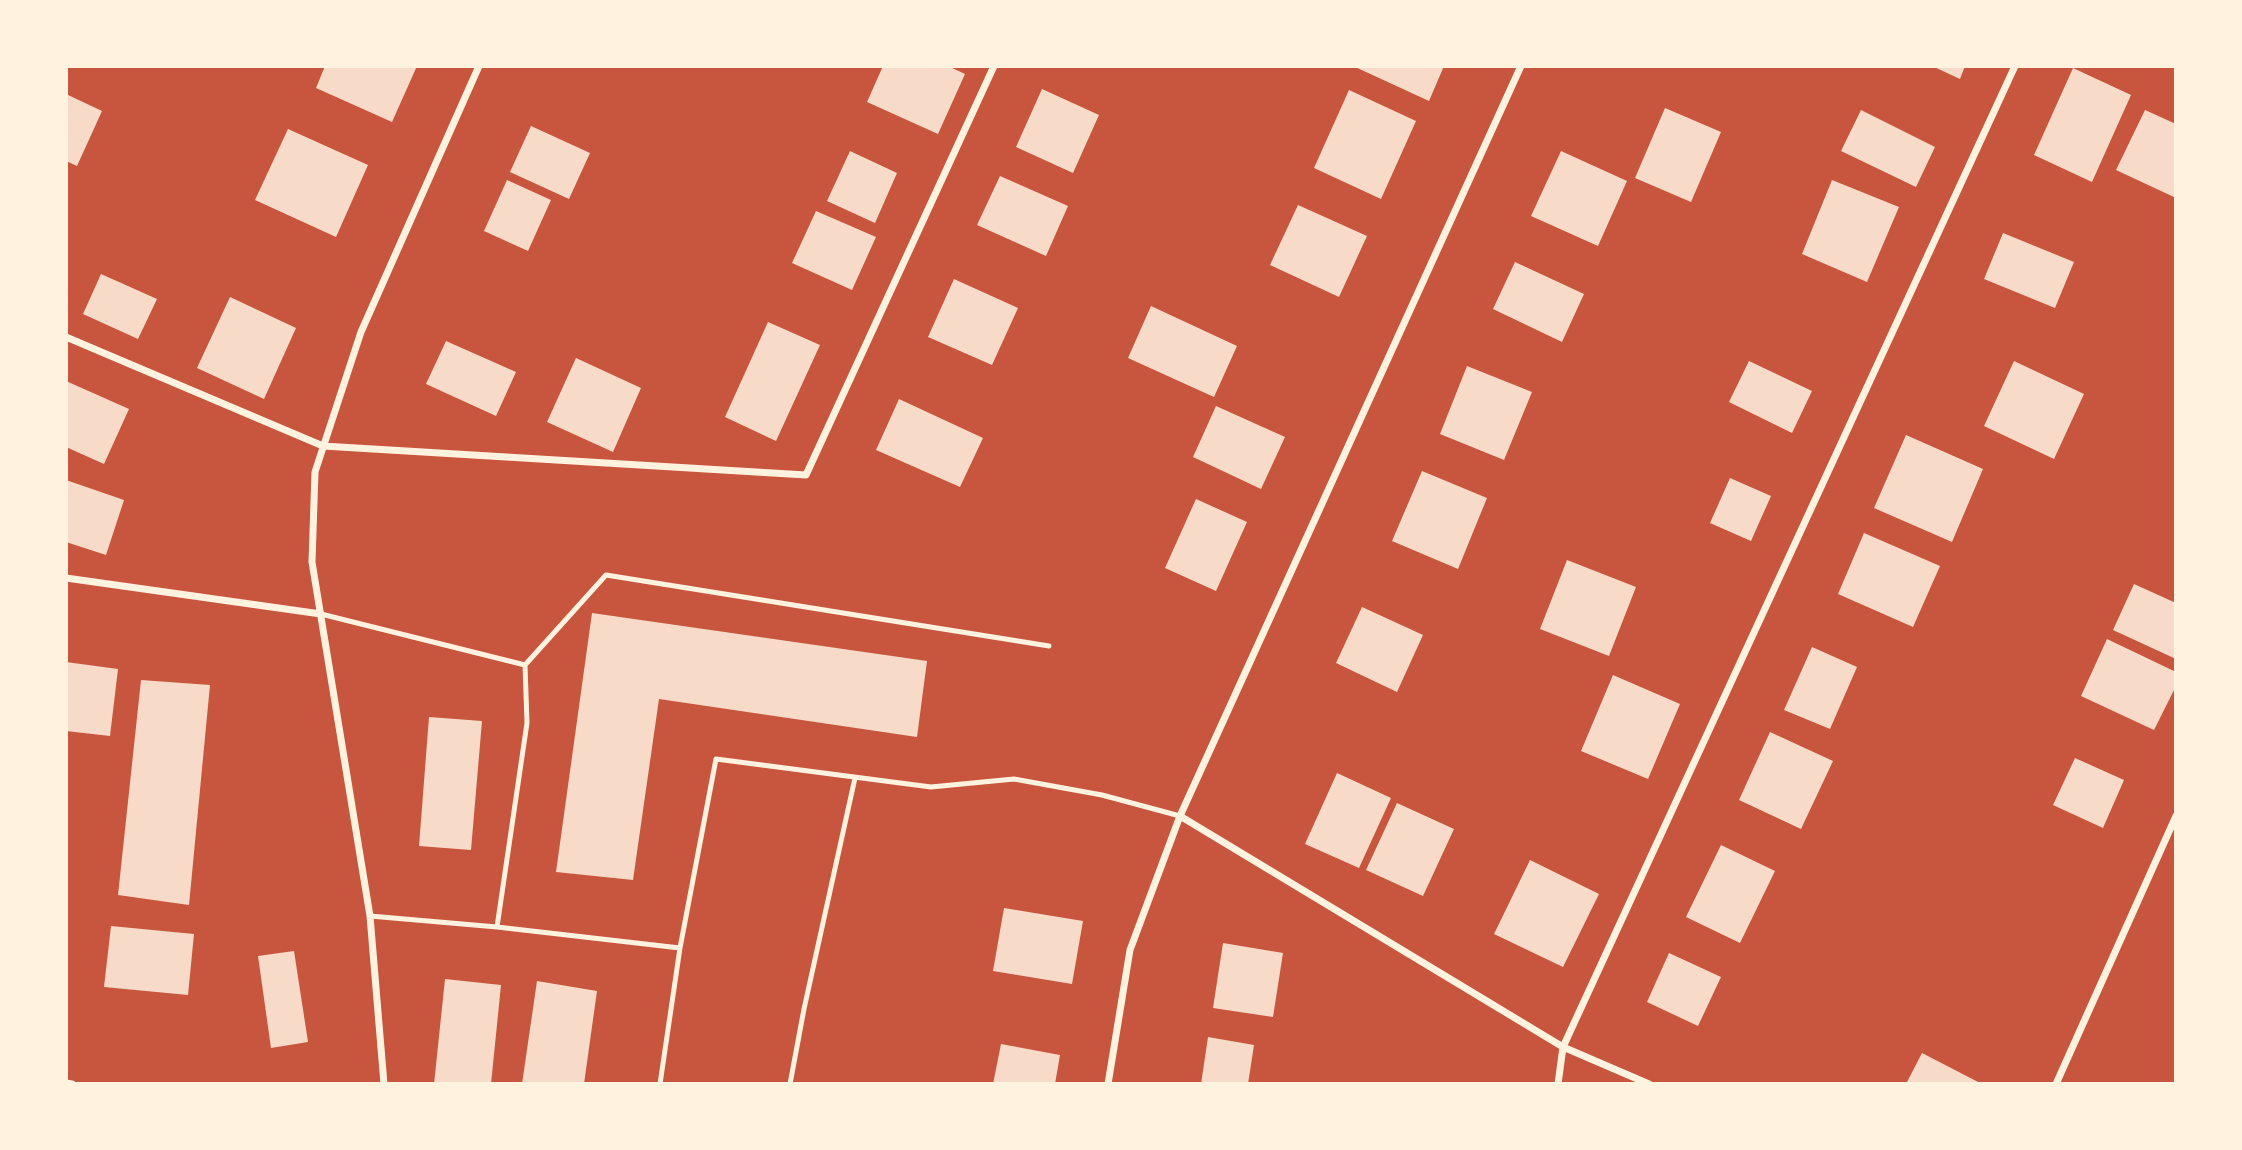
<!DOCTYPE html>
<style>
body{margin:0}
#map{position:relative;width:2242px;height:1150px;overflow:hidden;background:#c8553d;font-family:Spectral,serif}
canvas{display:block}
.frame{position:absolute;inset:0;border:68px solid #fff3e0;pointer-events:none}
</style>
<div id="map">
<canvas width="2242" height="1150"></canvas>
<div class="frame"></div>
</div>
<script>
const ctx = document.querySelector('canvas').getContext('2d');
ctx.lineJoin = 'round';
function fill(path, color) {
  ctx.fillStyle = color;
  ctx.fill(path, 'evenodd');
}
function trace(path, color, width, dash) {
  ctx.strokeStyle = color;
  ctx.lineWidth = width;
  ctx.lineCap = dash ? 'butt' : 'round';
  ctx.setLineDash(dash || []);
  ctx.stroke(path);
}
fill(new Path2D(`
 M325,66H417L392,122L316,88Z
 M883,66H948L965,74L938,134L867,102Z
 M1353,66H1444L1429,101Z
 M1932,66H1965L1960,79Z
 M2073,68L2131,95L2092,182L2034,155Z
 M1042,89L1099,115L1073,173L1016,147Z
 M1349,90L1416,121L1381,199L1314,168Z
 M66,94L102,111L77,166L66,161Z
 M1665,108L1721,132L1691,202L1635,178Z
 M1861,110L1935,147L1916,187L1841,151Z
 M2145,110L2176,124V198L2116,170Z
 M531,126L590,153L569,199L510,172Z
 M288,129L368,165L336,237L255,200Z
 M850,151L897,173L875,223L827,201Z
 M1561,151L1627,181L1598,246L1531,216Z
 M1000,176L1068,206L1046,256L977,225Z
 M507,180L551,200L528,251L484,231Z
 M1832,180L1899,207L1867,282L1802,254Z
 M1298,205L1367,236L1339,297L1270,265Z
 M816,211L876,237L852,290L792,263Z
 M2003,233L2074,262L2055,308L1984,279Z
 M1515,262L1584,294L1562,342L1493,309Z
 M101,274L157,299L138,339L83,314Z
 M954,279L1018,308L992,365L928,337Z
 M230,297L296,328L264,399L197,368Z
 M1151,306L1237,346L1214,397L1128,358Z
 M768,322L820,345L776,441L725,417Z
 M446,341L516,372L496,416L426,384Z
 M576,358L641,388L613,452L547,422Z
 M1749,361L1812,391L1792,433L1729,402Z
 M2014,361L2084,394L2054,459L1984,426Z
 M1467,366L1532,392L1504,460L1440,434Z
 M66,381L129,409L104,464L66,447Z
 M899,399L983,438L960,487L876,450Z
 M1216,406L1285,437L1261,489L1193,457Z
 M1906,435L1983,469L1952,542L1874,508Z
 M1422,471L1487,498L1458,569L1392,541Z
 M1730,478L1771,496L1751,541L1710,523Z
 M66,480L124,500L106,555L66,542Z
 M1196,499L1247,522L1216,591L1165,568Z
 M1864,533L1940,566L1913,627L1838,594Z
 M1567,560L1636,587L1609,656L1540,629Z
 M2134,584L2176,603V659L2113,630Z
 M1362,607L1423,635L1397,692L1336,663Z
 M592,613L927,661L917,737L659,699L633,880L556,872Z
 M2107,639L2176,672V686L2154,730L2081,696Z
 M1812,647L1857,667L1830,729L1784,710Z
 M66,662L118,669L110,736L66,731Z
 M1613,675L1680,704L1648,779L1581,751Z
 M141,680L210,685L189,905L118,895Z
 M429,717L482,721L471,850L419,846Z
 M1770,732L1833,761L1801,829L1739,800Z
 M2075,758L2124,780L2103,828L2053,805Z
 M1337,773L1391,798L1359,868L1305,844Z
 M1397,803L1454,829L1423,896L1366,870Z
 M1721,845L1775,871L1740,943L1686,917Z
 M1530,860L1599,894L1563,967L1494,934Z
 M1004,908L1083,921L1072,984L993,971Z
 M111,926L194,934L188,995L104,987Z
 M1223,943L1283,953L1273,1017L1213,1008Z
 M294,951L308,1042L271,1048L258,956Z
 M1669,953L1721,977L1698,1026L1647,1002Z
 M445,979L501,985L491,1084H434Z
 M537,981L597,991L584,1084H522Z
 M1208,1037L1254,1045L1248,1084H1201Z
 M1001,1044L1060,1055L1055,1084H993Z
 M1922,1053L1982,1084H1906Z`), '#f7dbc8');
trace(new Path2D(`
 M321,614L525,665L606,575L1049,646
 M370,916L497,927L680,948L716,759L931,787L1014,779L1102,795L1180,816
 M497,927L527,723L525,665
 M660,1084L680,948
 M790,1084L804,1009L855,778`), '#fff3e0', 5);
trace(new Path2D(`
 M66,337L323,446L806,475L994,66
 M66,578L321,614
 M1180,816L1563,1047L1649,1084
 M66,1083L72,1084
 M384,1084L370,916L312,562L315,472L361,332L479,66
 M1108,1084L1130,950L1180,816L1521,66
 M1558,1084L1563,1047L2015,66
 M2056,1084L2176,816`), '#fff3e0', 7);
</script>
